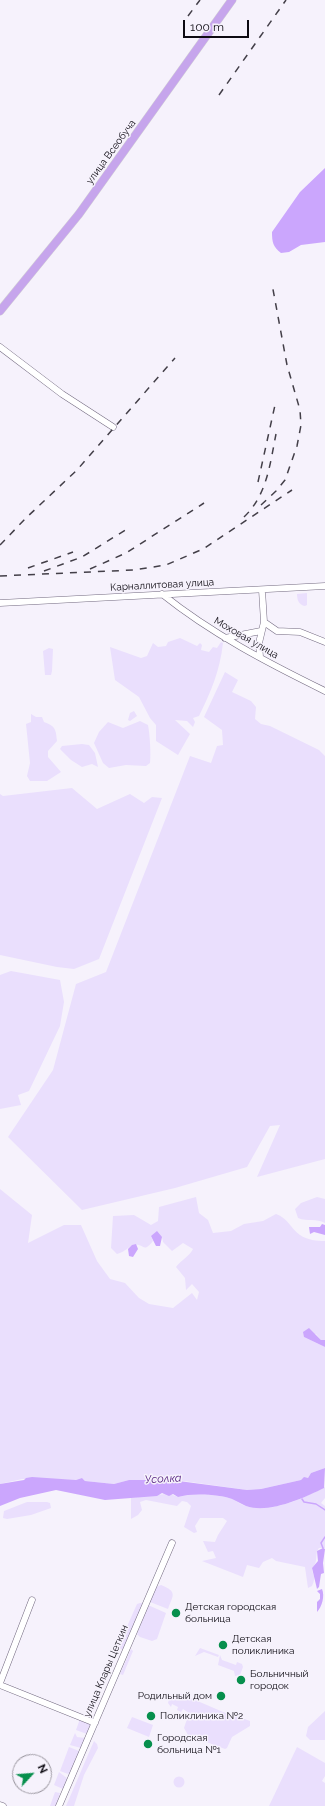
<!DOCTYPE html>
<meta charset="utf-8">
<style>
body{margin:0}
#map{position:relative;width:325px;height:1806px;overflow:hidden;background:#f6f2fc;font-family:Raleway,sans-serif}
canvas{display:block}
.north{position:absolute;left:12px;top:1754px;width:40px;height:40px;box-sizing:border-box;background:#f6f2fc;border:1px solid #99959e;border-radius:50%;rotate:64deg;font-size:11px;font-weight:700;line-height:16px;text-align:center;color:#0d0a12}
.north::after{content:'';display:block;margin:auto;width:14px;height:18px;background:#078f4d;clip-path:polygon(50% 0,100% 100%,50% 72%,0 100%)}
.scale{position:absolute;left:183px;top:20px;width:66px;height:18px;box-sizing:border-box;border:2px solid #0d0a12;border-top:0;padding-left:5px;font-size:12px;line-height:14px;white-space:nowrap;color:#0d0a12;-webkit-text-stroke:3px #f6f2fc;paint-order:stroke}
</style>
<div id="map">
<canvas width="325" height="1806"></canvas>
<div class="north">N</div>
<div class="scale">100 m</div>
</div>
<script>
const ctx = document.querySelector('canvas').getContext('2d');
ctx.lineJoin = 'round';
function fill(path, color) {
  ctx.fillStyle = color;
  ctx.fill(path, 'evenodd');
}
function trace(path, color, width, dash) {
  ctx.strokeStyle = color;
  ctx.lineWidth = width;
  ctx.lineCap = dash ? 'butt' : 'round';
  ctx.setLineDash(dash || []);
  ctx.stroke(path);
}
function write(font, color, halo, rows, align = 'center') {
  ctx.font = font + ' Raleway,sans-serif';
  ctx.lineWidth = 3;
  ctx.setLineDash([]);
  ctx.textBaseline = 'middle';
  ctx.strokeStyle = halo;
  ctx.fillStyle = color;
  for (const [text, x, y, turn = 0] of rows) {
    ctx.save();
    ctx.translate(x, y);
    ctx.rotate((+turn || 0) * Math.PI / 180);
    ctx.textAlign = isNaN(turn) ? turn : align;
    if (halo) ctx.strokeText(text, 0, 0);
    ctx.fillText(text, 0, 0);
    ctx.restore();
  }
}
fill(new Path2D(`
 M307,593V605L305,606C299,605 297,600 297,594Z
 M180,638L197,646L200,643L202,645L201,650L209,652L213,647L217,648L221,642L223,643C220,670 211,692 199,716L193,718L195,722L193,727L187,721L175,720L190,734L178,755L156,741V725L150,718L139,697L115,680L110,647L141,658L147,656L153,643L158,647L166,646L168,642Z
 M49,648L53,649L52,671L51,675H45L43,651Z
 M225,672L238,680L232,692L251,701L256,707L255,719L261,724L270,726L319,750L325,756V1159L257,1177L280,1125L270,1126L247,1167L175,1188L82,1210L8,1137L53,1070L76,984L106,972L190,756L211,763L217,746L223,745L222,730L204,717Z
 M134,711L137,716L130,721L128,720L130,713Z
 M31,714L36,717H42L44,722C55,726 56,729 57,741L48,751V757L61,772L47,781H30L27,776L30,763L26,724L31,722Z
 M140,721L148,725C150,735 151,755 150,763L146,766L126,765L109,768L103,763L94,743L99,732L108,722L123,728Z
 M82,744L89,745L95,753L98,767L92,764L82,767L71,760L60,749L62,746Z
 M72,788L97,809L130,794L144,803L152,797L162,798L99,959L74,969L57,967L0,955V794L3,796Z
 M11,971L60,980L64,1002L60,1026L29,1091L18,1095L21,1105L0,1109V975Z
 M0,1189L32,1215L28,1243L64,1225H81L97,1261L110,1279L125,1283L139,1298L149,1304L173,1308L192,1293L197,1300L199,1292L192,1284L186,1290L185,1278L176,1267C182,1259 189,1257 193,1249L183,1243L172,1251L163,1242L162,1237L151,1236L153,1241C143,1254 144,1243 134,1245C129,1246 125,1252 117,1254L111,1248L113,1216L134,1215L151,1225L158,1221L159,1207L196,1197L199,1213L208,1220L213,1233L231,1231L244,1224L263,1221L276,1214C288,1218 291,1229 300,1235C307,1240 317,1241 325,1241V1340H321L316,1334L304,1337L325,1347V1468L311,1473L308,1478L301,1480L261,1489L247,1490L177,1480H129L114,1484L85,1481L82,1478L76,1480L22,1479L0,1484Z
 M317,1197L325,1199V1223C316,1218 308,1222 298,1218L295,1209L301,1203Z
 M325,1487V1498L321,1503L325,1506V1548H319C314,1554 319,1562 312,1568C312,1575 317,1576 312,1586L308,1588L305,1567L276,1561L272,1558L263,1562L259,1568L247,1565L243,1577L202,1561L216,1558L213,1551L208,1552L203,1541L215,1542L218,1535L227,1521L223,1518H200L195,1526L197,1532L194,1533L184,1527L191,1506L187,1502L182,1501L177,1506L146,1500L140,1502L142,1510L138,1515L131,1519V1498C145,1497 167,1491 178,1497C191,1493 219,1494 232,1499C237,1501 241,1505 246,1506C270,1514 304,1498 325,1487Z
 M27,1502H47L50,1503L51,1508L31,1515L7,1519L3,1518L4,1511Z
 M161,1585C178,1592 173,1595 168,1609L150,1602L156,1587Z
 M140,1603H144L123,1650L119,1648V1643L126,1638L125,1631L137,1604Z
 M148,1605L166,1613L157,1639L152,1641L140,1637L137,1634Z
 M200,1648L219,1655L218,1657L204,1652L195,1656Z
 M131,1649L133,1651L123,1675L120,1674Z
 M220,1655L222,1660L236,1665L237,1662L242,1664L243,1667L240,1675L235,1676L234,1671L218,1665Z
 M179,1693L230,1715L231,1714L250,1721V1726L232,1737L227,1748L225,1749L188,1735L184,1728L189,1713L183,1709L181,1712L177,1710L178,1707L172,1704L171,1707L168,1703L170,1696Z
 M325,1711V1740H310L306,1736L308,1727Z
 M132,1717L153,1725L149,1737L127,1728Z
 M80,1719L91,1725L87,1734L76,1730Z
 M75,1733L77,1737L85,1738L81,1748L70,1745Z
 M94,1741L97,1744L98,1748L84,1775L74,1806H66Z
 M69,1747L79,1751L70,1773L68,1774L60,1771Z
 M297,1747L325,1763V1776L322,1781L325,1783V1806H269Z
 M59,1772L68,1779L63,1789L54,1785Z
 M173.5 1782a5.5 5.5 0 1 1 11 0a5.5 5.5 0 1 1-11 0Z
 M55,1792L60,1793L56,1806H50Z`), '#eadffd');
fill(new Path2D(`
 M325,168V242L301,245L289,252L281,253C273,247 272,242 272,232L300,192Z
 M322,1224L325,1225V1235L314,1232L310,1234L309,1227H320Z
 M157,1231L162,1237L160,1246H156L151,1236Z
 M136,1244L138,1249L133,1257L129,1256L128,1249L132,1245Z
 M309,1328L321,1340H325V1347L304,1337L303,1332Z
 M325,1468L324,1488C304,1498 269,1514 246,1506C241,1504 237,1501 232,1499C219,1494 191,1493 178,1497L173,1494L169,1496L162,1493L157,1496L105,1500L56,1490L20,1498L0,1506V1484L24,1480L26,1478L32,1477L76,1480L82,1478L85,1481L114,1484L129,1480H171L247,1490L261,1489L301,1480L304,1477L308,1478L311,1473Z
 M323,1548L325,1549L323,1563L324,1573L321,1574L319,1587L317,1589L312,1568L318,1561L317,1551Z
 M322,1589C325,1596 322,1607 317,1612V1602L320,1599V1594L317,1591Z`), '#cba6fd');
trace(new Path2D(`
 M302,1499L304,1502L316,1504L325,1510
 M323,1548L321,1543L325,1537`), '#cba6fd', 1.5);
const minor = new Path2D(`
 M0,347L62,394L113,427
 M162,594C212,634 268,663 325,691
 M0,603L325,586
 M264,622L277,631L300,632L325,642
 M225,638L261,631
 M260,657L259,643L264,622L262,590
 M0,1683L32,1600
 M0,1685L95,1723
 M0,1805L3,1806
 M59,1806L172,1543`);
const major = new Path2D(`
 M0,311L79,214L232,0`);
trace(minor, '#736a80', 7);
trace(major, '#d3d3d4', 9);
trace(minor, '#fff', 6);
trace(major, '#c6a5ec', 8);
trace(new Path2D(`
 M188,16L200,0
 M219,95L286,0
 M258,482L275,405
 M261,505L276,491L285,480L297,446L301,425L300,410L287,365L272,284
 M244,517C267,495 270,464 276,434
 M0,545L26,518L77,470L175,358
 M28,568L73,552
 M90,569L126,553L204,503
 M44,571L82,557L127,529
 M0,576L134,570L166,565L203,549L292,490`), '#433f48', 1.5, [7, 7]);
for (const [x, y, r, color] of [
 [176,1613,5,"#078f4d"],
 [223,1645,5,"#078f4d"],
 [241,1680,5,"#078f4d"],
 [221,1696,5,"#078f4d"],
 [151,1716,5,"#078f4d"],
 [148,1744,5,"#078f4d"]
]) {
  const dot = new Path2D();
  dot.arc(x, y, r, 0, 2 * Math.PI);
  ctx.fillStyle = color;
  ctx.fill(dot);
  trace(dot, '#f6f2fc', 1.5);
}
write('10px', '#0d0a12', '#f6f2fc', [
 ["улица Всеобуча",111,152,-54],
 ["Карналлитовая улица",162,585,-3],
 ["Моховая улица",246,638,30],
 ["улица Клары Цеткин",106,1671,-67]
]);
write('10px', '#0d0a12', '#f6f2fc', [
 ["Детская городская",185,1607],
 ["больница",185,1619],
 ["Детская",232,1639],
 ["поликлиника",232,1651],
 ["Больничный",250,1674],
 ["городок",250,1686],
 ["Родильный дом",212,1696,"right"],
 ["Поликлиника №2",160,1716],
 ["Городская",157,1738],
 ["больница №1",157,1750]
], 'left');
write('italic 11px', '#4c157a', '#f6f2fc', [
 ["Усолка",163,1479,-3]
]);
</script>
